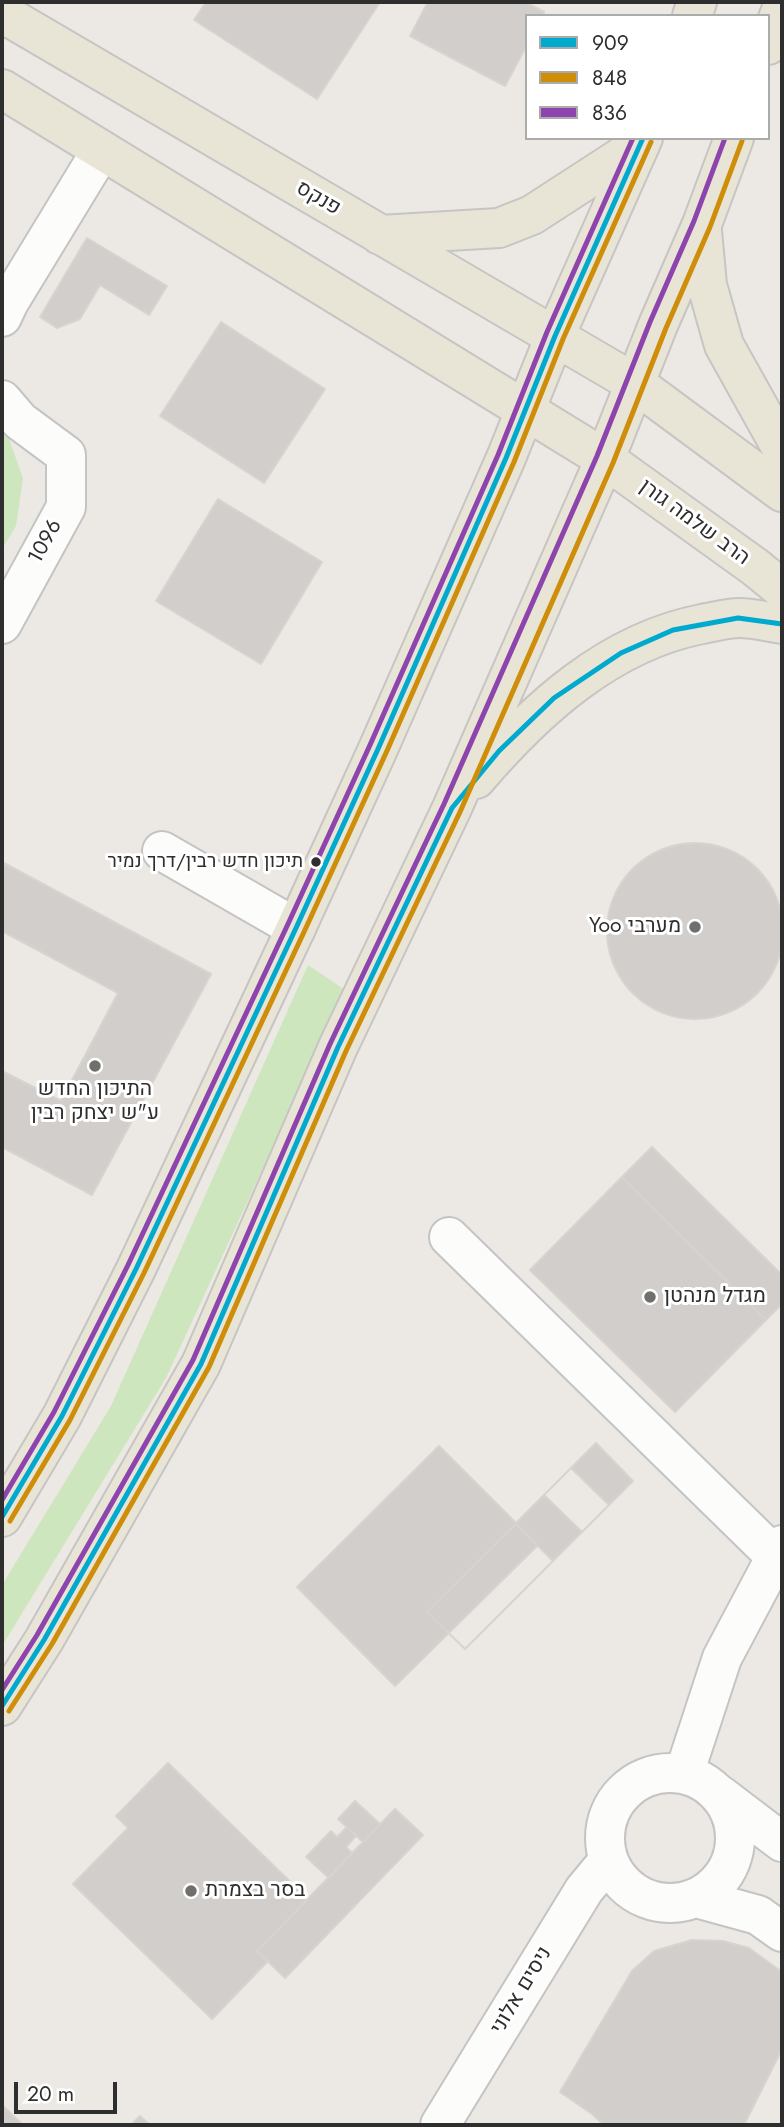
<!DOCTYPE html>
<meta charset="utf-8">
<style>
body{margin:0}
#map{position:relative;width:784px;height:2127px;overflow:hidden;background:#ece8e4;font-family:Jost,sans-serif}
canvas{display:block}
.frame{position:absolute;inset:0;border:4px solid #2e2e2e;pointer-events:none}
.legend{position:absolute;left:525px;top:14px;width:245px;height:126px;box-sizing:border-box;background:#fff;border:2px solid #ababab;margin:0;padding:9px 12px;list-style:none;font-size:21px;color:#2e2e2e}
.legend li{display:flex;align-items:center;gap:14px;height:35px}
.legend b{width:35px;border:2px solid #ababab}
.scale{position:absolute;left:14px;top:2082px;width:103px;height:32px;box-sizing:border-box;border:4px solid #2e2e2e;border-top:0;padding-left:9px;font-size:21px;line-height:24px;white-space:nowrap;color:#2e2e2e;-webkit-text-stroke:5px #fff;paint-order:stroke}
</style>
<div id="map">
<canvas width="784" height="2127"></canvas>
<div class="frame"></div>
<ul class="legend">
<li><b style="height:9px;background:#00a9ce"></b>909</li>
<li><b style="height:9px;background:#cf8e09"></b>848</li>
<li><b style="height:9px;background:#8e44ad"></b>836</li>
</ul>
<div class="scale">20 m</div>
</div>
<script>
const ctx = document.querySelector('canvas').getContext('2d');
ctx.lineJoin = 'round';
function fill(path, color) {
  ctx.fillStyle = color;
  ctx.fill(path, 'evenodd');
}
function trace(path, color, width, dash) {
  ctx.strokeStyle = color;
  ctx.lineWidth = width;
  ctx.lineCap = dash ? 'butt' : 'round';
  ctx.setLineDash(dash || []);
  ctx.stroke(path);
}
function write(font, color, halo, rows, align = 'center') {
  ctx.font = font + ' Jost,Heebo,sans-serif';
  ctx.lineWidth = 6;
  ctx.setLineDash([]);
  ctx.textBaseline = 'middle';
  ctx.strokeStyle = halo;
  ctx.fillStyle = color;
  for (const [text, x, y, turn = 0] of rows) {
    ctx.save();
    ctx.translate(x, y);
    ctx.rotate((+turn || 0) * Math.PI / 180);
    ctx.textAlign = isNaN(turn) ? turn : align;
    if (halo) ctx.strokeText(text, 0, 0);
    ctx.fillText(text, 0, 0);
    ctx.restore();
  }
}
fill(new Path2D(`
 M2,433L9,439L23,478L16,526L2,549Z
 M308,965L345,990L166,1378L2,1646V1585L111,1406Z`), '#cee6be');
const building = new Path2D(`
 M206,2H380L317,99L194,20Z
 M428,2H525L544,12L542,16H527V45L505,86L410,36Z
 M87,238L167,286L149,315L100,285L80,319L57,328L40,317Z
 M221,322L325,389L264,483L160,416Z
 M218,499L322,562L261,664L156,601Z
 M607 931a88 88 0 1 1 176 0a88 88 0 1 1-176 0Z
 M2,862L211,974L92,1195L2,1147V1071L61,1101L118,993L2,931Z
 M652,1147L782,1275V1304L766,1320L622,1177Z
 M622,1177L766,1320L675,1412L530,1270Z
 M596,1443L633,1481L465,1649L427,1612Z
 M439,1446L538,1545L395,1686L297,1587Z
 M571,1468L609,1505L465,1649L427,1612Z
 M544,1495L582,1532L465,1649L427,1612Z
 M516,1524L553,1561L465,1649L427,1612Z
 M168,1763L308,1899L257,1951L268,1961L212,2019L73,1884L128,1828L116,1816Z
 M355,1801L380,1824L363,1842L338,1819Z
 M395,1809L423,1835L285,1978L257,1951Z
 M347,1827L356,1836L346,1847L352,1853L329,1878L306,1857L331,1831L337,1837Z
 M692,1940L723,1941L749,1948L782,1972V2125H604L592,2114L560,2092L632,1971L654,1951Z
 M782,2049V2125H744Z
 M2,2105L23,2125H2Z
 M140,2116L150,2125H136L133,2123Z`);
fill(building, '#d1cecb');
trace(building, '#d7d4d0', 2);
const minor = new Path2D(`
 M2,317L9,302L101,151
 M2,400L20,421L66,455V507L2,624
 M162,851L296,928
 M449,1237L775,1556
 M605 1838a65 65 0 1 1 130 0a65 65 0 1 1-130 0Z
 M684,1774L722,1658L782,1545
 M720,1795L782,1842
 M696,1898L758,1915L782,1932
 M440,2125L584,1890L608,1861`);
const major = new Path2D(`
 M2,13L636,384L782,492
 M692,16L697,2
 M768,45L782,8
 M2,89L605,459L755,567L782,589
 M702,231L707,285L724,345L782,449
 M380,235L499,228L532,215L640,145
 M476,779C535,710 609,642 702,624C714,622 728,618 739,618C754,618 768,622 782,624
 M2,1517L62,1416L136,1269L296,928L378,749L506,458L555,336L643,138
 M2,1706L44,1640L201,1364L338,1047L452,808L605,459L658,325L702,224L734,138`);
trace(minor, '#c5c4c5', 42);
trace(major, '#c6c5c4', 42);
trace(minor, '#fcfcfb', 38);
trace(major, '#e8e4d6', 38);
trace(new Path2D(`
 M2,1517L62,1416L136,1269L296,928L378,749L506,458L555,336L643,138
 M2,1706L44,1640L201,1364L338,1047L452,808L499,751L554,698L621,653L673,630L738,618L782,624`), '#00a9ce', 5);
trace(new Path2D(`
 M10,1521L70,1420L144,1273L304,932L386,753L514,462L563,339L651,142
 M9,1711L52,1644L209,1367L346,1051L460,812L613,463L666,328L710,227L742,141`), '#cf8e09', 5);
trace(new Path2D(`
 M2,1500L54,1412L128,1265L288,924L370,745L498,455L547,332L633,138
 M2,1690L37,1635L193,1360L330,1044L444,804L597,456L650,322L694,221L725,138`), '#8e44ad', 5);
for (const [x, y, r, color] of [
 [316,862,6,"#2e2e2e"],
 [695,927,7,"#706f6e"],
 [95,1066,7,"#706f6e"],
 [650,1297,7,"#706f6e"],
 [191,1891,7,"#706f6e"]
]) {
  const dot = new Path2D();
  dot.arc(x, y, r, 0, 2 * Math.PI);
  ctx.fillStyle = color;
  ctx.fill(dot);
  trace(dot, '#fff', 2.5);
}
write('19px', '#2e2e2e', '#fff', [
 ["תיכון חדש רבין/דרך נמיר",303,862]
], 'right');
write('21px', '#2e2e2e', '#fff', [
 ["פנקס",318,199,30],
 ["הרב שלמה גורן",694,523,36],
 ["1096",46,542,-61],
 ["ניסים אלוני",522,1991,-59]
]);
write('21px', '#2e2e2e', '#fff', [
 ["Yoo מערבי",681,927,"right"],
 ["התיכון החדש",95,1090,"center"],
 ["ע\"ש יצחק רבין",95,1114,"center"],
 ["מגדל מנהטן",664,1297],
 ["בסר בצמרת",205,1891]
], 'left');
</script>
